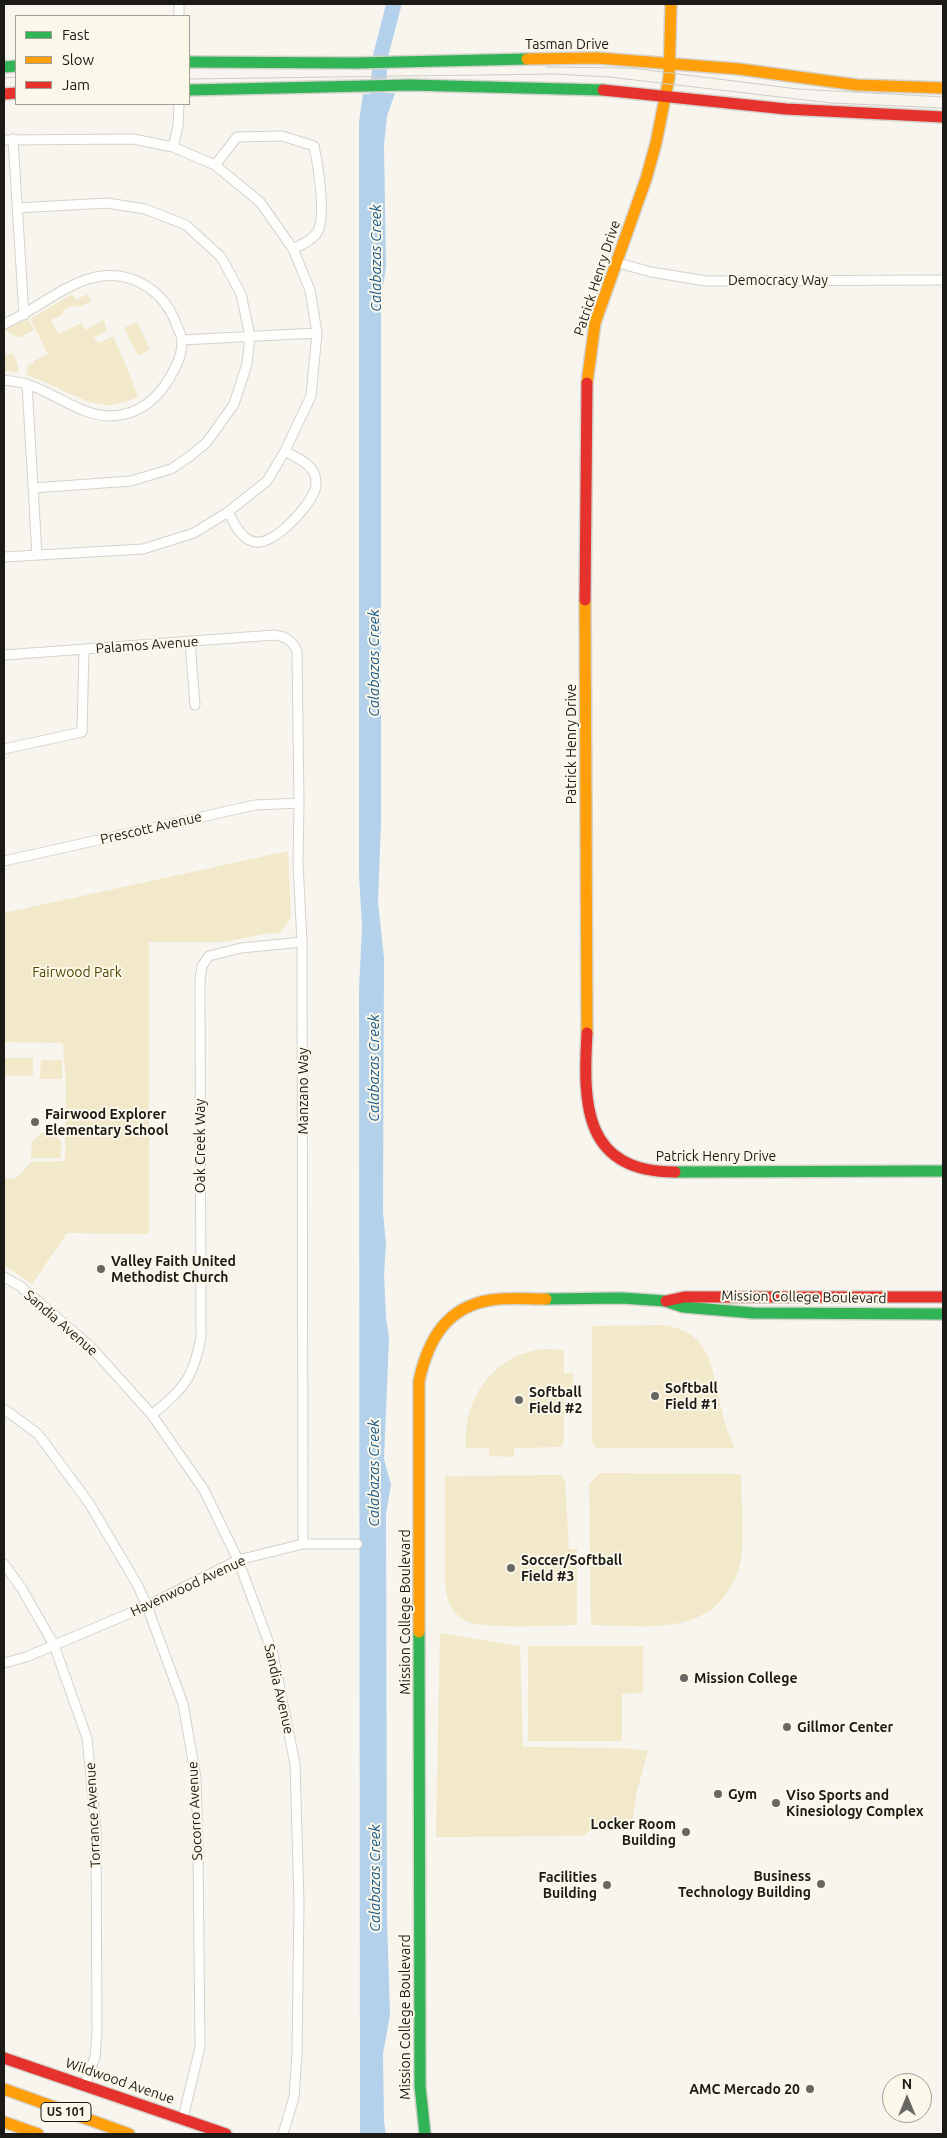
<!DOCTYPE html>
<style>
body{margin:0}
#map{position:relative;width:947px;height:2138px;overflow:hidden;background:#f7f5ee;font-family:Ubuntu,sans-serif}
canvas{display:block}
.frame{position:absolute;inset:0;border:5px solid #1b1a16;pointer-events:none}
.legend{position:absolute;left:15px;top:15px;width:175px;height:90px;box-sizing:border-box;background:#fbf8ea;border:1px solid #a19f95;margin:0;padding:6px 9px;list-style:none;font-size:15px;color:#1b1a16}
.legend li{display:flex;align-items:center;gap:10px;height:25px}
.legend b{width:25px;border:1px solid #a19f95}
.north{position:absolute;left:882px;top:2073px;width:50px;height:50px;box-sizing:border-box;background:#fbf8ea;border:1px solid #a19f95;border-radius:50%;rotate:0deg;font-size:14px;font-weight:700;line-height:20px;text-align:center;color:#1b1a16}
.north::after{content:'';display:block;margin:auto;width:18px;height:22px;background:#686762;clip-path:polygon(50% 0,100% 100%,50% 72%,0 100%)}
</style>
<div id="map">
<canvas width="947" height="2138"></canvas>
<div class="frame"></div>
<ul class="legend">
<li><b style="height:6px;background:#30b455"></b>Fast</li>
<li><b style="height:6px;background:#ff9f0a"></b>Slow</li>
<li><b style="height:6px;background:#e5322d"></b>Jam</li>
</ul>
<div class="north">N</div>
</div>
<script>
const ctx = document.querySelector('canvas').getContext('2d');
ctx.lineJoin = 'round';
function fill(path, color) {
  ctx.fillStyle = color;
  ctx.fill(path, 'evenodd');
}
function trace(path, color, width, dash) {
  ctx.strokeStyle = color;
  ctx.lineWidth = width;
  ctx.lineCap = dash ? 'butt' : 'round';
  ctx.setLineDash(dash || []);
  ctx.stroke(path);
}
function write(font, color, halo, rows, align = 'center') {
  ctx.font = font + ' Ubuntu,sans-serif';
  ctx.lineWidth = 4;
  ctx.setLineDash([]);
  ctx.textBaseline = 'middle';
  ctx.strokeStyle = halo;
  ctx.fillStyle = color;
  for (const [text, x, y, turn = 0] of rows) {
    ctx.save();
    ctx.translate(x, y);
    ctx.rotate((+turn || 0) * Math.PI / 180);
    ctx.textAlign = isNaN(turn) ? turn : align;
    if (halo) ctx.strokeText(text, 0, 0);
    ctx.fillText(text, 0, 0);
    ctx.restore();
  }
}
fill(new Path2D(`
 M72,294L76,300L88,294L91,302L80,307L78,305L74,307L72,305L62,311L63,314L51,320L59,334L81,323L86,330L104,320L107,331L93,338L99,343L113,336L129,372L138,397C129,400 120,404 111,405C86,406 52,383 27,375L28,364L34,363V361L48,354L30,319Z
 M28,319L34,330L19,338L4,330Z
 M137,322L150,349L138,356L124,328Z
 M13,353L18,366V373L4,370V356Z
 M288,851L291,917L280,933L264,934L223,942H149V1234L67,1233L32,1284L4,1265V1179L16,1178L31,1162L65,1161L66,1088L63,1044L61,1043L4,1042V913Z
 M4,1058H33V1076H4Z
 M41,1060H62V1079H40Z
 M41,1133H53L61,1142V1158H31L32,1142Z
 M661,1325C711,1330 712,1368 721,1407C724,1421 729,1435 734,1448H597L592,1443V1326Z
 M544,1349L564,1350V1373H573V1398H564V1443L560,1447L514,1448V1457L489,1456V1448H466C462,1399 494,1354 544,1349Z
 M600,1473L741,1474C741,1501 745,1531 741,1558C740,1567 736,1578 731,1586C704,1637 640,1625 591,1625L589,1484Z
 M560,1475L565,1480L569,1549H577V1625C554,1625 480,1630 464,1620C451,1612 447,1600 445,1587V1476Z
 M440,1633L520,1646L523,1747L623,1748L648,1751L637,1791L631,1831H589L583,1836L436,1837Z
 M528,1646H643V1693L622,1694V1741H528Z`), '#f1e9c9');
fill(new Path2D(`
 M395,93L387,116L384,145L386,266L381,301V822L378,902L384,958L383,1213L386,1244L384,1274L386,1318L389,1337L384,1459L391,1485L386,1514L387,1919L390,2015L383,2054L384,2122L386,2134H360L359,989L362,927L359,876V122L363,94Z`), '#b3d1ea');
trace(new Path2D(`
 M377,98L381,54L394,4`), '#b3d1ea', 15);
const street = new Path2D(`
 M179,4V16
 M13,139L24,315
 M4,140L133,139L173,147L215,165L260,202L293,249L310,290L317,333L311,396L285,451L267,481L228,512L194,533L143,549L4,557
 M173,147L178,126L179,104
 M215,165L237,137L282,136L314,146C318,164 326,214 318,231C314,239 301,245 293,249
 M17,208L107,203L145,209L186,225L221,257L241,294L250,336L247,364L234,404L207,442L189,457L171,469L131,481L33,488
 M615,262L651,272L706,281L943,280
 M4,324C35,311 68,280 102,276C137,272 166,294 177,326C179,331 182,336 182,341C182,351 179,361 174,370C161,396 142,415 111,416C80,416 54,392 26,384C19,382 11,381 4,380
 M182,340L317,333
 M27,384L37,555
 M228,512C233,522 239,534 249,540C270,552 308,508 315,490C317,484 316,476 313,471C308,462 293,456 285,451
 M190,642L195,705
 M4,655L274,635C285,636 292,640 297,651L299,803L298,863L302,942L303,1544
 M4,749L82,732L84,650
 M4,861L255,805L299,803
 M4,1277L20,1286L90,1346L152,1415L204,1490L238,1560L273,1654L295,1764L299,1903L297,2054L294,2097L283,2134
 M4,1409L38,1434L89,1503L137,1584L147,1606L183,1704L196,1778L198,1851L200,2047L183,2118
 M152,1415C184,1387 193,1380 201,1337L200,980L202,966L209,956L241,948L302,942
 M4,1564L22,1589L54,1645L87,1738L96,1829L97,2033L95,2057L85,2085
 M4,1663L26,1657L147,1606L238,1560L303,1544H357`);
const fast = new Path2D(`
 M189,62L356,63L527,59
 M4,67L16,66
 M189,90L410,85L603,90
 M675,1172L943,1171
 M546,1299L622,1298L665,1301L683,1307L753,1313L943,1314
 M419,1632L420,2086L425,2134`);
const slow = new Path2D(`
 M527,59L597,58L739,69L857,85L943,88
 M587,383L595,323L646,179L656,143L669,78L671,4
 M585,600L587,1033
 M419,1632V1381C428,1340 446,1307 491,1300C509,1297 528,1299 546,1299
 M4,2089L129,2134
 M4,2122L38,2134`);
const jam = new Path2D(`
 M603,90L786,109L943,117
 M4,94L16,93
 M585,600L587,383
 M587,1033C583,1104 583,1172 675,1172
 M666,1301L684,1297H943
 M4,2058L226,2134`);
trace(street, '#d3d2cc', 11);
trace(fast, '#d3d2cc', 14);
trace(slow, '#d3d2cc', 14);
trace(jam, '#d3d2cc', 14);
trace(street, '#fefefc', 9);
trace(fast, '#30b455', 11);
trace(slow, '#ff9f0a', 11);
trace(jam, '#e5322d', 11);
trace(new Path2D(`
 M546,67L631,68L798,89L943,97
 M4,78L16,77
 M189,79L554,74L609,77L831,103L943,108`), '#cecdcb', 1);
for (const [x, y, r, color] of [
 [35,1122,5,"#686762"],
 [101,1269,5,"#686762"],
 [655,1396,5,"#686762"],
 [519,1400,5,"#686762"],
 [511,1568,5,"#686762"],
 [684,1678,5,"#686762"],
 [787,1727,5,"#686762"],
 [718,1794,5,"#686762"],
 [776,1803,5,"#686762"],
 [686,1832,5,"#686762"],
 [821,1884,5,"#686762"],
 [607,1885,5,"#686762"],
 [810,2089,5,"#686762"]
]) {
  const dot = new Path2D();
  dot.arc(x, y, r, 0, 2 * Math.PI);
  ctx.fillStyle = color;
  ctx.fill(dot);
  trace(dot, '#fbf8ea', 2);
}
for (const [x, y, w] of [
 [66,2112,50]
]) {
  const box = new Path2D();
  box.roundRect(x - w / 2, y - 9.5, w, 19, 4);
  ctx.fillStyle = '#fbf8ea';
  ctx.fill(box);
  trace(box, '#1b1a16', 1);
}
write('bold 12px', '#1b1a16', null, [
 ["US 101",66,2112]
]);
write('14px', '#1b1a16', '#fbf8ea', [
 ["Tasman Drive",567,44],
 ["Patrick Henry Drive",597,278,-72],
 ["Democracy Way",778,280],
 ["Palamos Avenue",147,645,-4],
 ["Patrick Henry Drive",571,744,-90],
 ["Prescott Avenue",151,828,-13],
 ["Manzano Way",303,1091,-90],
 ["Oak Creek Way",200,1146,-90],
 ["Patrick Henry Drive",716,1156],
 ["Mission College Boulevard",804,1297,1],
 ["Sandia Avenue",61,1323,41],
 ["Havenwood Avenue",188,1586,-25],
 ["Mission College Boulevard",405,1612,-90],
 ["Sandia Avenue",279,1689,77],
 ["Socorro Avenue",195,1811,-93],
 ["Torrance Avenue",93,1815,-93],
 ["Mission College Boulevard",405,2017,-90],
 ["Wildwood Avenue",120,2081,19]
]);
write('14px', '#544601', '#fbf8ea', [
 ["Fairwood Park",77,972]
]);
write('bold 14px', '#1b1a16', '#fbf8ea', [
 ["Fairwood Explorer",45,1114],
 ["Elementary School",45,1130],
 ["Valley Faith United",111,1261],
 ["Methodist Church",111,1277],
 ["Softball",665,1388],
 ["Field #1",665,1404],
 ["Softball",529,1392],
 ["Field #2",529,1408],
 ["Soccer/Softball",521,1560],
 ["Field #3",521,1576],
 ["Mission College",694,1678],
 ["Gillmor Center",797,1727],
 ["Gym",728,1794],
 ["Viso Sports and",786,1795],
 ["Kinesiology Complex",786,1811],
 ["Locker Room",676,1824,"right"],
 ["Building",676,1840,"right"],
 ["Business",811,1876,"right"],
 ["Technology Building",811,1892,"right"],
 ["Facilities",597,1877,"right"],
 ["Building",597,1893,"right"],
 ["AMC Mercado 20",800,2089,"right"]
], 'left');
write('italic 15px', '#195a8b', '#fbf8ea', [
 ["Calabazas Creek",376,258,-90],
 ["Calabazas Creek",374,663,-90],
 ["Calabazas Creek",374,1068,-90],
 ["Calabazas Creek",374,1473,-90],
 ["Calabazas Creek",375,1878,-90]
]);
</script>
